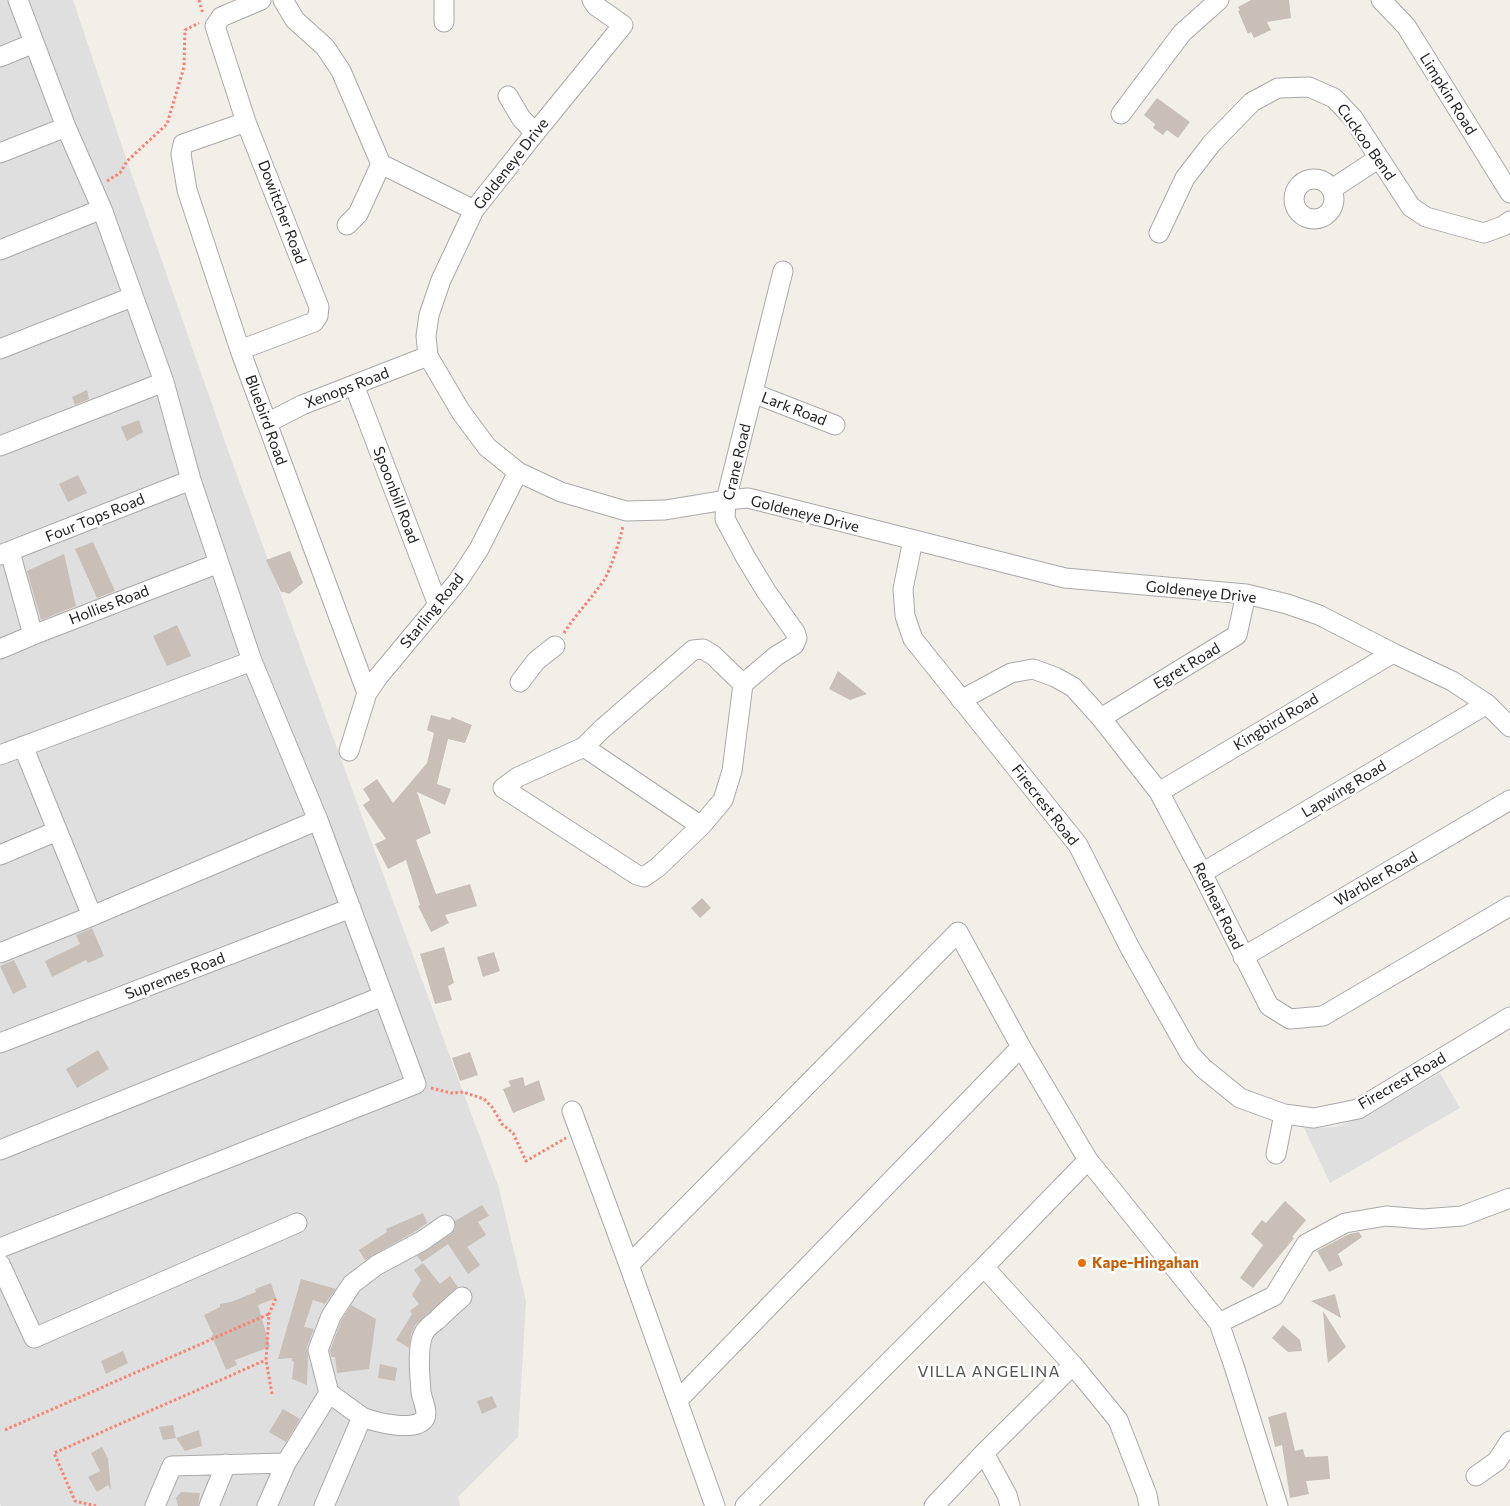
<!DOCTYPE html>
<style>
body{margin:0}
canvas{display:block;background:#f2efe9}
</style>
<canvas width="1510" height="1506"></canvas>
<script>
const ctx = document.querySelector('canvas').getContext('2d');
ctx.lineJoin = 'round';
function fill(path, color) {
  ctx.fillStyle = color;
  ctx.fill(path, 'evenodd');
}
function trace(path, color, width, dash) {
  ctx.strokeStyle = color;
  ctx.lineWidth = width;
  ctx.lineCap = dash ? 'butt' : 'round';
  ctx.setLineDash(dash || []);
  ctx.stroke(path);
}
function write(font, color, halo, rows, align = 'center') {
  ctx.font = font + ' Commissioner,sans-serif';
  ctx.lineWidth = 5;
  ctx.setLineDash([]);
  ctx.textBaseline = 'middle';
  ctx.strokeStyle = halo;
  ctx.fillStyle = color;
  for (const [text, x, y, turn = 0] of rows) {
    ctx.save();
    ctx.translate(x, y);
    ctx.rotate((+turn || 0) * Math.PI / 180);
    ctx.textAlign = isNaN(turn) ? turn : align;
    if (halo) ctx.strokeText(text, 0, 0);
    ctx.fillText(text, 0, 0);
    ctx.restore();
  }
}
fill(new Path2D(`
 M0,0H73L127,161L230,456L463,1092L498,1185L526,1301L518,1437L458,1497L460,1506H1L0,1504Z
 M1440,1073L1460,1108L1330,1183L1304,1128L1336,1127L1369,1114Z`), '#e0dfdf');
fill(new Path2D(`
 M1251,0H1289L1291,18L1267,22L1271,30L1254,38L1251,32L1248,34L1238,11L1240,10L1238,7Z
 M1157,98L1190,122L1178,138L1167,130L1163,135L1153,128L1155,124L1144,115Z
 M87,390L89,399L75,405L72,397Z
 M139,420L143,432L127,441L121,427Z
 M78,475L87,493L68,502L59,484Z
 M93,542L115,591L97,598L75,549Z
 M290,551L303,583L289,594L284,592H281L266,560Z
 M64,554L76,606L41,620L27,571Z
 M177,625L191,656L167,666L153,636Z
 M838,671L867,694L850,700L829,689Z
 M431,715L450,720L452,717L472,725L465,743L448,739L437,784L451,789L445,805L417,792L431,833L416,840L436,894L470,884L477,906L445,915L449,923L431,932L418,906L420,905L406,860L388,869L375,844L386,839L363,805L370,800L363,789L377,779L393,803L427,763L434,733L427,730Z
 M702,898L711,908L700,918L691,908Z
 M92,928L104,956L88,963L86,960L52,977L45,961L80,944L76,935Z
 M444,947L454,983L448,986L452,1000L435,1004L420,954Z
 M494,952L500,971L483,977L477,957Z
 M14,960L27,987L13,994L0,966Z
 M98,1050L109,1069L77,1088L66,1069Z
 M470,1052L478,1075L460,1081L452,1058Z
 M523,1077L525,1086L539,1080L545,1100L513,1113L503,1089L511,1086L508,1081Z
 M1285,1201L1306,1220L1292,1237L1294,1238L1253,1288L1240,1278L1263,1245L1251,1234L1262,1220L1266,1223Z
 M482,1205L489,1216L478,1222L486,1235L467,1247L480,1265L468,1274L448,1244L422,1262L417,1256L451,1234L455,1229V1221Z
 M423,1213L427,1223L416,1231L365,1260L359,1250L387,1232L386,1229Z
 M1359,1232L1362,1237L1338,1254L1343,1265L1329,1272L1317,1251L1349,1234Z
 M423,1263L440,1284L450,1276L458,1287L416,1324L411,1334L409,1348L396,1340L412,1314L410,1311L419,1304L412,1295L421,1280L414,1270Z
 M301,1279L336,1289L325,1304L313,1300L304,1327L314,1329L307,1347L308,1357L307,1385L292,1379L294,1362L292,1361V1358L278,1359Z
 M271,1283L276,1298L258,1305L270,1347L235,1360L237,1365L226,1370L212,1336L213,1334L204,1315L220,1307V1304L231,1302L256,1292L255,1289Z
 M1335,1294L1341,1318L1311,1301Z
 M351,1305L376,1319L369,1369L337,1373L335,1357H331L330,1351L341,1321Z
 M1323,1311L1346,1347L1328,1363L1326,1347Z
 M1283,1325L1300,1340L1302,1351L1288,1352L1272,1338Z
 M123,1351L128,1363L106,1374L101,1361Z
 M380,1364L397,1368L395,1381L378,1378Z
 M492,1396L497,1407L482,1414L477,1401Z
 M283,1409L300,1419L286,1442L269,1432Z
 M1286,1412L1295,1451L1303,1449L1305,1457L1328,1456L1330,1479L1306,1481L1309,1494L1290,1498L1282,1445L1275,1447L1268,1417Z
 M173,1425L176,1438L163,1440L159,1427Z
 M199,1430L202,1446L185,1451L176,1438Z
 M102,1447L108,1459L111,1490L108,1485L97,1492L88,1477L100,1471L91,1453Z
 M181,1492L200,1493L198,1506H178L176,1498Z`), '#c7bfb8');
const minor = new Path2D(`
 M283,0L295,20L325,47L341,71L381,164L474,210
 M444,0V22
 M592,0L596,6L623,25L535,133L474,210L441,280L429,315L426,336L428,356L461,412L487,447L518,472L561,492L626,511L665,510L726,500L748,498L1065,578L1246,594L1287,604L1319,615L1393,653L1452,681L1487,704L1510,727
 M1381,0L1406,26L1510,193
 M0,57L34,43
 M508,96L521,118L535,133
 M1121,114L1182,33L1219,0
 M246,122L183,144L181,154L187,190L240,350L367,693
 M0,153L66,127
 M1294 199a20 20 0 1 1 40 0a20 20 0 1 1-40 0Z
 M1332,189L1379,158
 M347,225L358,214L381,164
 M1159,233L1185,178L1212,143L1252,102L1278,88L1309,87L1334,98L1353,118L1411,207L1426,217L1484,233L1503,226L1510,221
 M0,250L102,209
 M0,349L132,297
 M240,350L314,322L318,316L319,307L246,122L215,26L221,17L261,0
 M354,385L438,605
 M753,393L835,425
 M267,423L302,405L428,356
 M0,446L164,382
 M913,540L903,589L905,616L913,639L1078,845L1130,948L1190,1054L1203,1068L1240,1098L1284,1114L1314,1118L1358,1109L1510,1017
 M10,552L33,635
 M0,555L191,480
 M0,649L33,635L219,563
 M520,682L536,661L555,646
 M743,684L713,655L703,649L693,650L602,729L584,747L518,777L503,788L637,875L644,877L658,867L701,826L723,800L732,771L743,684L776,656L794,645L797,638L795,632L766,591L746,558L725,519L726,500L783,271
 M961,700L1011,673L1033,669L1055,677L1073,687L1101,718L1159,792L1202,873L1269,1006L1290,1019L1323,1016L1510,906
 M1101,718L1237,635L1246,594
 M23,746L92,916
 M584,747L701,826
 M349,751L367,693L378,677L458,581L479,549L518,472
 M0,755L252,661
 M1159,792L1393,653
 M0,855L57,831
 M1202,873L1487,704
 M0,953L92,916L318,820
 M1243,957L1510,800
 M0,1043L351,908
 M572,1111L629,1265L715,1506
 M0,1150L383,996
 M1276,1154L1284,1114
 M0,1248L416,1084L318,820L252,661L191,480L164,382L102,209L66,127L18,0
 M0,1264L34,1338L297,1223
 M629,1265L958,932L1021,1047L1088,1160L1219,1323L1234,1366L1278,1506
 M984,1267L1073,1365L1118,1420L1147,1495L1149,1506
 M1219,1323L1274,1296L1306,1244L1345,1223L1386,1216L1423,1219L1462,1216L1510,1198
 M678,1400L1021,1047
 M362,1417C375,1422 416,1433 425,1418C428,1411 422,1399 421,1392C420,1376 416,1344 425,1331C428,1327 433,1323 437,1320C445,1312 454,1304 462,1297
 M984,1453L1007,1495L1010,1506
 M1476,1476L1497,1461L1510,1441
 M155,1506L172,1466L286,1463L329,1393
 M209,1506L226,1464
 M267,1506L286,1463
 M324,1506L362,1417L329,1393L318,1350L331,1316L352,1284L377,1265L422,1241L445,1225
 M745,1506L984,1267L1088,1160
 M934,1506L984,1453L1073,1365`);
trace(minor, '#a9a9a9', 21);
trace(new Path2D(`
 M199,0L203,14
 M107,181L120,173L127,161L167,124L184,67L185,30L199,23
 M564,633C576,614 591,599 604,580C611,569 620,540 623,526
 M431,1088L451,1093L463,1092L484,1099L492,1107L502,1124L513,1133L526,1161L566,1138
 M272,1394L266,1360L267,1346L269,1314L276,1298
 M5,1430L269,1314
 M96,1506L75,1501L54,1453L266,1360`), '#fa8072', 3, [2.5, 2.5]);
trace(minor, '#fff', 19);
for (const [x, y, r, color] of [
 [1082,1263,5,"#e8710a"]
]) {
  const dot = new Path2D();
  dot.arc(x, y, r, 0, 2 * Math.PI);
  ctx.fillStyle = color;
  ctx.fill(dot);
  trace(dot, '#fff', 2);
}
write('15px', '#222', '#fff', [
 ["Limpkin Road",1448,94,58],
 ["Cuckoo Bend",1366,142,55],
 ["Goldeneye Drive",511,164,-52],
 ["Dowitcher Road",282,212,69],
 ["Xenops Road",347,388,-21],
 ["Lark Road",794,409,21],
 ["Bluebird Road",266,420,70],
 ["Crane Road",737,462,-77],
 ["Spoonbill Road",396,495,69],
 ["Goldeneye Drive",805,514,14],
 ["Four Tops Road",95,518,-22],
 ["Goldeneye Drive",1201,592,6],
 ["Hollies Road",109,605,-21],
 ["Starling Road",432,611,-51],
 ["Egret Road",1187,666,-31],
 ["Kingbird Road",1276,722,-31],
 ["Lapwing Road",1344,789,-31],
 ["Firecrest Road",1045,805,52],
 ["Warbler Road",1376,879,-30],
 ["Redheat Road",1218,906,64],
 ["Supremes Road",175,976,-21],
 ["Firecrest Road",1402,1081,-30]
]);
write('bold 15px', '#c56008', '#fff', [
 ["Kape-Hingahan",1092,1263]
], 'left');
ctx.letterSpacing = '1px';
write('16px', '#555', '#fff', [
 ["VILLA ANGELINA",989,1372]
]);
ctx.letterSpacing = '0px';
</script>
